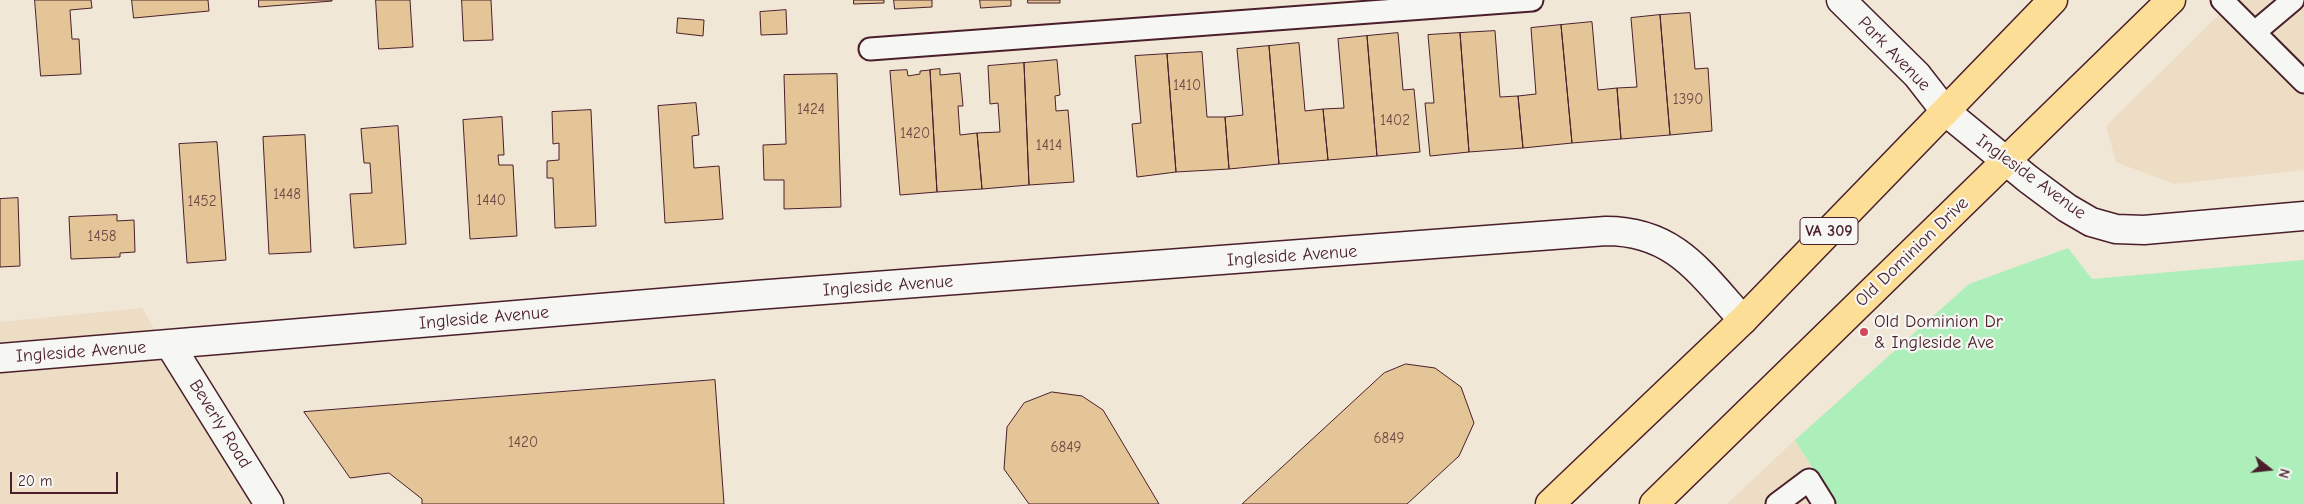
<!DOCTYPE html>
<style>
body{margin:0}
#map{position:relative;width:2304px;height:504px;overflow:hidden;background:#f0e7d7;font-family:"Comic Neue",sans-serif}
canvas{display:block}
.north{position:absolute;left:2244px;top:444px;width:50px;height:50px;-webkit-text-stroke:4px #f6f6f2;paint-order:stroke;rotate:106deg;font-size:14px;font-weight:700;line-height:20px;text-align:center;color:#4a1f2b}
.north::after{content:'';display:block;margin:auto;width:18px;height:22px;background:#4a1f2b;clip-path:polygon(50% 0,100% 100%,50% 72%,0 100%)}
.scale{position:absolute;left:10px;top:472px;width:108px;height:22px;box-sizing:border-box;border:2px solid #4a1f2b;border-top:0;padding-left:6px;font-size:15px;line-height:18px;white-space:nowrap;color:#4a1f2b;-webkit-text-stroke:4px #f6f6f2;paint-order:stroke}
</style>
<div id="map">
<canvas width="2304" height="504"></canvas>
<div class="north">N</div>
<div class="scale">20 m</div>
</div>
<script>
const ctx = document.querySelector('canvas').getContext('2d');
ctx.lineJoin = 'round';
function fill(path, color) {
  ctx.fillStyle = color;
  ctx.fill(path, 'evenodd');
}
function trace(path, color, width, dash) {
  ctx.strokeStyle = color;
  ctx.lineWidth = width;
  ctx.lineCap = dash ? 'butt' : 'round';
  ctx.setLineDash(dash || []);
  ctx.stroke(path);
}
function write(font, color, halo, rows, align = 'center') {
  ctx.font = font + ' "Comic Neue",sans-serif';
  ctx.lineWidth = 4.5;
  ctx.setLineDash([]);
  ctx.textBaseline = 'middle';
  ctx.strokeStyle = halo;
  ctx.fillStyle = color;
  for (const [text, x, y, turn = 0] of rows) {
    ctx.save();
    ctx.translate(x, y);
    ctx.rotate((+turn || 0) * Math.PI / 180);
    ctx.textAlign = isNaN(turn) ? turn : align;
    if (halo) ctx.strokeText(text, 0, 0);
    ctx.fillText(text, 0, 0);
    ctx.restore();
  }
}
fill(new Path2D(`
 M2234,0H2304V170L2174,184L2116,162L2106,126Z
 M142,308L255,504H0V322Z
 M1795,440L1835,504H1727Z`), '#ecddc4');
fill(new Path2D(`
 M2068,248L2092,279L2304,260V504H1835L1795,440L1969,284Z`), '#acefba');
const building = new Path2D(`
 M35,0H91L92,8L70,10L72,39H79L81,74L41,76Z
 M132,0H208L209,11L134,18Z
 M259,0H332V1L259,7Z
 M376,0H410L413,47L379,49Z
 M462,0H491L493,40L464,41Z
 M854,0H884V3L854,4Z
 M894,0H932V7L895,9Z
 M980,0H1011V6L981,8Z
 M1028,0H1060V3H1028Z
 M786,10L787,34L761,35L760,12Z
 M1690,13L1695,69L1708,68L1712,131L1670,135L1660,15Z
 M1660,15L1670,135L1621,139L1617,88L1637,87L1631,18Z
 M678,18L704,20L703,36L677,33Z
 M1592,22L1598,90L1617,88L1621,139L1572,143L1561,25Z
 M1561,25L1572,143L1523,148L1518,96L1536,94L1531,28Z
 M1495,31L1500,97L1518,96L1523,148L1469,152L1460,33Z
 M1398,33L1403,90L1414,89L1420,152L1377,156L1367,36Z
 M1460,33L1469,152L1430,156L1425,103H1434L1428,35Z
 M1367,36L1377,156L1328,160L1323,109L1344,108L1338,39Z
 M1299,43L1305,111L1323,109L1328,160L1279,164L1269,46Z
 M1269,46L1279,164L1229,169L1225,117L1243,115L1237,49Z
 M1202,52L1207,117H1225L1229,169L1176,172L1167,54Z
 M1167,54L1176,172L1137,177L1132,124L1141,123L1135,56Z
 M1057,60L1060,95L1055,96L1056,111L1068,110L1074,182L1029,185L1024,63Z
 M1024,63L1029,185L982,189L977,133L1000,132L998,103L990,104L988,66Z
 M940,69V75L960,73L963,106H958L960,135L977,133L982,189L937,192L930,70Z
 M907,70L908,76L920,74V71L930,70L937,192L900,195L890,71Z
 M837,74L841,207L784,209V180H764L763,145L786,144L784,75Z
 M696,103L699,135L692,136L694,168L719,166L723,219L665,223L658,106Z
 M591,110L596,226L555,228L553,178H547V161L559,160V143L553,144L552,112Z
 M502,117L504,155H498L499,165H513L517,236L470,239L463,120Z
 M398,126L406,244L354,248L350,194L372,193L370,163H364L361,129Z
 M305,135L311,252L269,254L263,137Z
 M217,142L226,260L187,263L179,144Z
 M18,198L20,266L0,267V199Z
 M117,215V221L134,220L135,252L120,253V257L71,259L69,217Z
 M1406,364L1435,368L1461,387L1474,423L1459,456L1407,504H1242L1384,373Z
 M715,380L724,504H422V499L389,473L350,478L304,412Z
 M1052,392L1082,396L1103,410L1159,504H1029L1004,469L1007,427L1024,403Z`);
fill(building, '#e3c597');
trace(building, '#4a1f2b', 1);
const service = new Path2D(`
 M2222,0L2304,82
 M2255,32L2293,0
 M870,49L1532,0
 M1777,504L1809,480L1824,504`);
const minor = new Path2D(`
 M1841,0L1917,75L1945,111L2028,179L2067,208L2091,222L2116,229L2144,230L2304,216
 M170,345L269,504
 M0,358L756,295L1606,231C1675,231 1701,274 1743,320`);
const primary = new Path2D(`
 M1550,504L1743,320L2053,0
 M1654,504L2171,0`);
trace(service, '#4a1f2b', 25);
trace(minor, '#4a1f2b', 31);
trace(primary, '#4a1f2b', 31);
trace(service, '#f6f6f2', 21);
trace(minor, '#f6f6f2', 28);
trace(primary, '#fdde96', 28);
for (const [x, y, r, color] of [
 [1864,332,5,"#d1495b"]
]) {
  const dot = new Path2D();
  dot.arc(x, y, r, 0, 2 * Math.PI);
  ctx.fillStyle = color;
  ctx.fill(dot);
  trace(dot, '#f6f6f2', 2);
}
write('15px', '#704846', null, [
 ["1410",1187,86],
 ["1390",1688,100],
 ["1424",811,110],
 ["1402",1395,121],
 ["1420",915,134],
 ["1414",1049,146],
 ["1448",287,195],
 ["1440",491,201],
 ["1452",202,202],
 ["1458",102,237],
 ["6849",1389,439],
 ["1420",523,443],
 ["6849",1066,448]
]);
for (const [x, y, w] of [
 [1829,231,58]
]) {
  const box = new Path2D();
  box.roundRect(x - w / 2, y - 13.5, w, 27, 4);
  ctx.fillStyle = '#f6f6f2';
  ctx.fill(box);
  trace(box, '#4a1f2b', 1);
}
write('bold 16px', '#4a1f2b', null, [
 ["VA 309",1829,231]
]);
write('18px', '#4a1f2b', '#f6f6f2', [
 ["Park Avenue",1894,54,46],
 ["Ingleside Avenue",2031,177,36],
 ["Old Dominion Drive",1912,252,-44],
 ["Ingleside Avenue",1292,256,-4],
 ["Ingleside Avenue",888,286,-4],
 ["Ingleside Avenue",484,318,-5],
 ["Ingleside Avenue",81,352,-4],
 ["Beverly Road",220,424,58]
]);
write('18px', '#4a1f2b', '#f6f6f2', [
 ["Old Dominion Dr",1874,322],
 ["& Ingleside Ave",1874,343]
], 'left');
</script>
